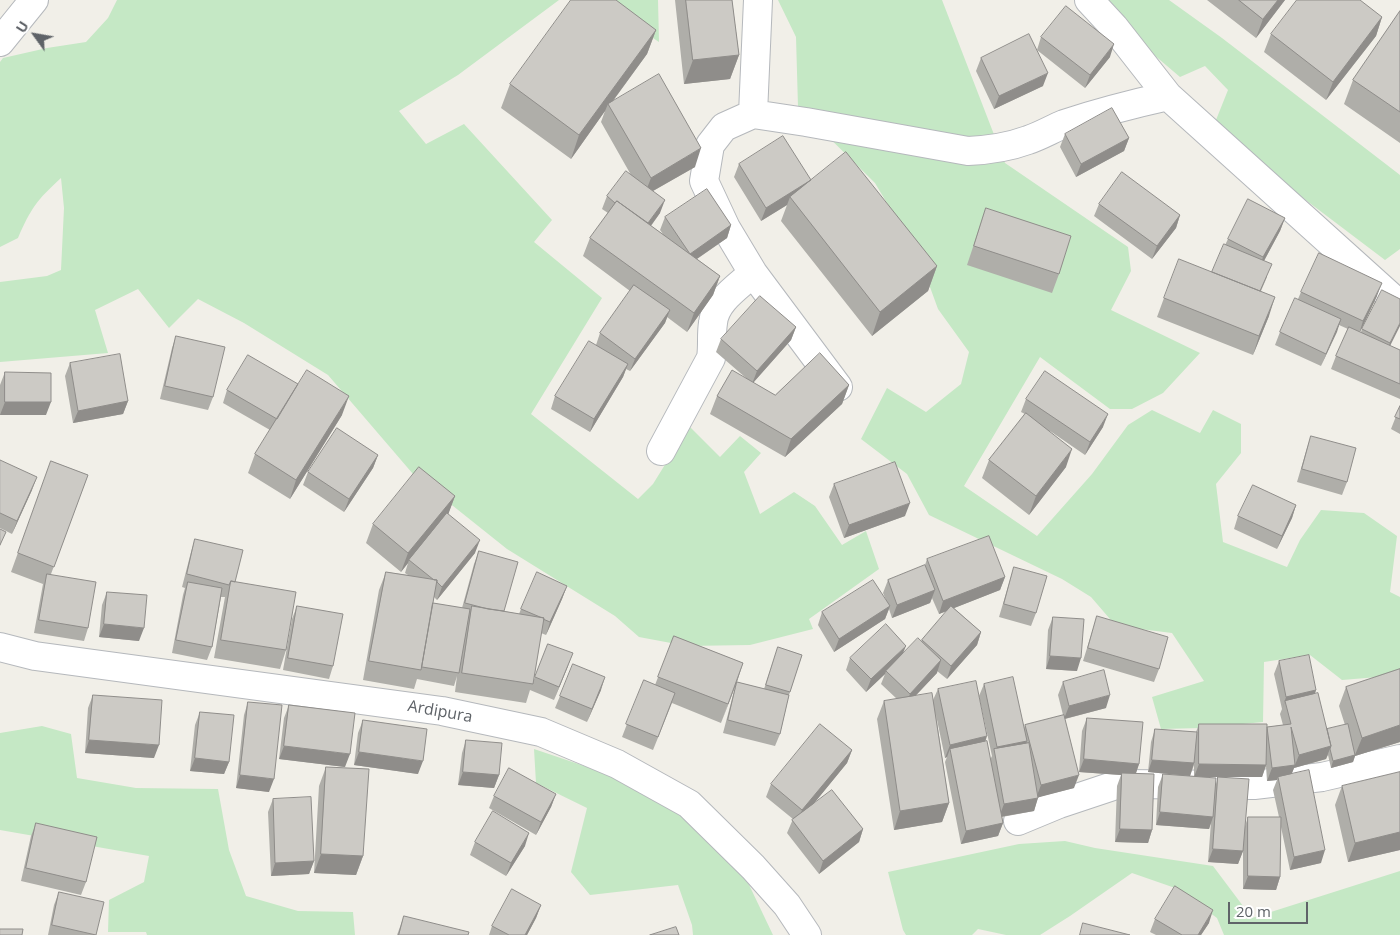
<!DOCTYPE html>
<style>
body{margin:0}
#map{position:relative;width:1400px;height:935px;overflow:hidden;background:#f1efe8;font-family:"Open Sans",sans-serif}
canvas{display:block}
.north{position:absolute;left:10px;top:10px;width:50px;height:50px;-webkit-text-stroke:4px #fff;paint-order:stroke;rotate:302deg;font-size:14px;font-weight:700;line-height:20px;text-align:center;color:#5f6368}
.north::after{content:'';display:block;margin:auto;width:18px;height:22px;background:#5f6368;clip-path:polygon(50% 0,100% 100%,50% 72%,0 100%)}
.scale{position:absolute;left:1228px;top:902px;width:80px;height:22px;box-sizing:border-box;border:2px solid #5f6368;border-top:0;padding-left:6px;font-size:15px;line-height:18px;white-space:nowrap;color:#5f6368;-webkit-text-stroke:4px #fff;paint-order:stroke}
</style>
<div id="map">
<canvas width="1400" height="935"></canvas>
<div class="north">U</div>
<div class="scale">20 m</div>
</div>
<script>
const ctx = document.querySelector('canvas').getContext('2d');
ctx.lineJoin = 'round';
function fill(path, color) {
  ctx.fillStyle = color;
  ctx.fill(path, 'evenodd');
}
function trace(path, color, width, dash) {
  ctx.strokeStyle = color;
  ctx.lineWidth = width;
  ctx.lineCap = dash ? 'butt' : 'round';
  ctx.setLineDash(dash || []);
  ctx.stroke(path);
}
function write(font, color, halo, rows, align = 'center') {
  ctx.font = font + ' "Open Sans",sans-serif';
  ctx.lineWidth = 5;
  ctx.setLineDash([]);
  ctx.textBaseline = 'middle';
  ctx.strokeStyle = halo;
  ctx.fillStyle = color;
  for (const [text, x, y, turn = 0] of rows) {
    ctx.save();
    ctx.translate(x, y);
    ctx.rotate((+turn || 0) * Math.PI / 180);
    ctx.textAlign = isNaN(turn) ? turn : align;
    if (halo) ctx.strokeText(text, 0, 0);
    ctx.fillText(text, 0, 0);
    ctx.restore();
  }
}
fill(new Path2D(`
 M117,0H559L458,75L399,111L426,144L464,124L552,220L534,242L602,298L531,414L638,499L653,484L689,426L720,457L740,436L761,453L744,472L760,514L794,492L815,506L842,545L866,531L879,569L809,619L813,629L750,645L687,646L639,637L615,616L507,549L413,474L328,375L244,323L198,299L169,328L138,289L95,310L108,353L0,362V282L47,276L61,270L64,208L61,178C37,200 31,208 18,238L0,247V62L3,58L47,48L86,42L108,18Z
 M595,0H658L659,42Z
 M778,0H942L1005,163L1128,247L1131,271L1111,310L1200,353L1163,393L1132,409H1110L1040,357L964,486L1037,536L1092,474L1128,425L1152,410L1200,433L1213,410L1241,424V453L1216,484L1223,542L1287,567L1300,540L1321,510L1364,513L1397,536L1390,592L1400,597V690L1390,676L1342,680L1310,655L1264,662L1263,722L1202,728L1161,729L1152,697L1204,681L1172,633L1116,626L1091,597L1062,579L929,515L907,474L861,439L887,388L926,412L961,384L969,352L938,309L919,257L875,183L798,107L796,37Z
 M1097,0H1169L1222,38L1400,175V249L1385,260L1270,173L1216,120L1228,90L1205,66L1180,77L1113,20Z
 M42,726L71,734L77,778L136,788L218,789L229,850L246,896L298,911L353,912L355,935H147L146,932H108L109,900L144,882L149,856L0,830V733Z
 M534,749L608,774L680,812L731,847L773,935H693L692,925L678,885L590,895L571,872L587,808L536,783Z
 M1065,841L1095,848L1213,866L1252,918L1400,871V935H1224L1217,918L1178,889L1132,873L1070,916L1040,935H1006L978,929L972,935H906L903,930L888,872L1019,844Z`), '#c5e8c5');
const minor = new Path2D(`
 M1089,0L1114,27L1168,96L1400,305
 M0,42L34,0
 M753,114L758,0
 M838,387L753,273L726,228L704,181L710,145L724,127L753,114L806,122L968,151C989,150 1009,147 1028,140C1040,136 1052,129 1064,124C1098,113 1132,104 1168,96
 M661,451L711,358C713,346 711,335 713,323C715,301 738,287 753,273
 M0,647L35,656L442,711L541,732L617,764L689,804L753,867L787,905L807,935
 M1018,821L1059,804L1119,784L1254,785L1322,777L1400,759`);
trace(minor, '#b5b8bc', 30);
trace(minor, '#fff', 28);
fill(new Path2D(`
 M675,0H732L739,55L730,79L684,84Z
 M1207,0H1285L1256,38Z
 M1400,11V143L1344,104L1353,80Z
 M1382,17L1376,36L1326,100L1264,52L1271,34Z
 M656,30L647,54L613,101L695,167L653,191L660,213L651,226L663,234L660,230L665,217L731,225L727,238L697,259L720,276L713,295L687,332L667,317L665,323L630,371L626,369L623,377L590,432L551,409L555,396L596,345L600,333L630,291L583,256L590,238L608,213L602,209L607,196L631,175L601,122L605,111L571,159L501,108L510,84Z
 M1041,37L1110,57L1085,88L1037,50Z
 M981,58L1043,86L994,109L976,71Z
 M1065,134L1129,138L1124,151L1076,177L1060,147Z
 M739,164L811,180L937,266L928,291L872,336L781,221L787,205L761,221L734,177Z
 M1099,204L1180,215L1176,228L1152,259L1094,216Z
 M986,208L1059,274L1052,293L967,265Z
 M1285,218L1280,231L1264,261L1267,277L1261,291L1269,316L1253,355L1157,317L1164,298L1212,272L1228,239Z
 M1301,292L1377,296L1360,332H1361L1362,329L1400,299L1390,346L1400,350V399L1331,369L1336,356L1348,329L1339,325L1321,366L1275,345L1280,332L1298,299Z
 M796,327L791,340L753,383L775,395L849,385L842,404L785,457L710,414L717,396L746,378L716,352L721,339Z
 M176,336L213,397L208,410L160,399L172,348Z
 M70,363L128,401L123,414L73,423L65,376Z
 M5,372L46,415H0V385Z
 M227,390L342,415L290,499L248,473L255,454L270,430L223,403Z
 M1026,399L1103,427L1085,455L1050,431L1066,467L1029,515L982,478L989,460L1025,414L1021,412Z
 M1400,406V434L1391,429Z
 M1311,436L1347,482L1342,495L1297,482L1307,448Z
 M378,455L373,468L344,512L303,485L308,472Z
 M0,460L32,490L12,534L0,528Z
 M51,461L88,475L51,574L88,628L84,641L34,633L43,584L11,572Z
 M834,484L905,516L844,538L829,497Z
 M455,496L448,514L475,553L437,600L434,597L433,603L462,608L474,564L479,551L504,611L519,614L521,609L567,586L562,599L546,635L541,633L533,682L548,644L568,666L554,700L530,690L526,703L455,692L457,676L454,686L417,679L414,689L363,680L379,590L386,572L408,575L405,573L408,563L401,572L366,543L373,524Z
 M1296,505L1292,518L1277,549L1234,529L1238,516Z
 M195,539L235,582L286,650L280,669L214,658L225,597H221L212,647L207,660L172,653L183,595L185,588L182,587L191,552Z
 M927,559L1005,577L1000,590L954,608L981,632L977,645L947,679L937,671V673L915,696L933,700L938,689L985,741L990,760L992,756L979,696L984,684L1024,728L1025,725L1063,715L1058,695L1063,682L1106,708L1065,719L1074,788L1038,797L1034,811L1002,817L1003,823L998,836L961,844L945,762L947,757L945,758L936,715L949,803L942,822L894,830L877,719L884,701L897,699L881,684L885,674L866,692L846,670L850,658L903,653L921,641L947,611L939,614L932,598L930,603L892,618L889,609L885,619L834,652L818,625L822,612L886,600L883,593L888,580L925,565Z
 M1014,567L1036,613L1031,626L999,617L1010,580Z
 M107,592L139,641L99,637L102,605Z
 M297,606L333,666L329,679L283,670L292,619Z
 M1097,616L1159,669L1154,682L1083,661Z
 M1053,617L1077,671L1046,669L1048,630Z
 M674,636L743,663L721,723L672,703L653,750L622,737L644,680L655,685Z
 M778,647L802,655L789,695L780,734L775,746L723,733L733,695L737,682L764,689Z
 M1279,661L1316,690L1315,693L1327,729L1345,725L1339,706L1346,687L1400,669V742L1355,756L1353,762L1331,768L1328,755L1326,759L1294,768L1292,773L1321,863L1290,870L1281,827L1280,877L1276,890L1243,889V847V851L1238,864L1208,862L1211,822L1209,829L1156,825L1158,787L1163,774L1180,775L1148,772L1151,742L1155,729L1196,732L1199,724L1267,729V727L1283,725L1280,714L1282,709L1274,674ZM1194,765V776H1190ZM1266,766L1267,781L1277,780L1273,790L1279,817H1248L1245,826L1227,777H1262ZM1207,777H1218L1216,784Z
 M601,690L587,722L555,708L560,696Z
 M93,695L154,758L85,753L88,708Z
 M248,702L269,792L236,788L244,715Z
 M289,705L345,767L279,759L284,718Z
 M200,712L229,762L224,774L190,771L195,725Z
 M1087,718L1139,764L1136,773L1152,830L1148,843L1115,842L1117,786L1121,775L1079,772L1082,731Z
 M363,720L418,774L354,765L358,733Z
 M466,740L499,775L494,788L458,785L462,753Z
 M852,750L847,763L814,803L863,829L859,842L819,874L787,833L793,819L766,797L771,784Z
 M326,767L363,856L356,875L314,873L319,786Z
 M1400,772V850L1348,862L1335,805L1342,786Z
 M556,794L551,807L536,835L489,808L494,796Z
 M273,799L314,861L309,874L271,876L268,812Z
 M36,823L86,882L81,895L21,881L31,836Z
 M475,842L525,846L506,876L470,855Z
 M59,892L96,935H48L54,905Z
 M541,905L536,918L527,935H489L492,926Z
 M404,916L468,935H397Z
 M1155,919L1209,923L1201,935H1156L1150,932Z`), '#afaea9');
fill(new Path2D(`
 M1278,0H1285L1256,38L1263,19Z
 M1382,17L1376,36L1326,100L1333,82Z
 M656,30L647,54L609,106L608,104L605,111L571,159L579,135Z
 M1114,44L1110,57L1085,88L1090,75Z
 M739,55L730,79L684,84L693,60Z
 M1048,73L1043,86L994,109L999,96Z
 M1129,138L1124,151L1076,177L1081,164Z
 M701,148L695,167L644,196L651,178Z
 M811,180L790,197L787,205L761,221L766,208Z
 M665,200L660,213L641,239L646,226Z
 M1180,215L1176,228L1152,259L1157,246Z
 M1285,218L1280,231L1259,270L1263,257Z
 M731,225L727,238L685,267L690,254Z
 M937,266L928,291L872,336L880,312Z
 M720,276L713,295L687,332L694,313Z
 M1382,283L1377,296L1359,334L1363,321Z
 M1275,297L1269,316L1253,355L1259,336Z
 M670,310L665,323L630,371L635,359Z
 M1341,319L1337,332L1321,366L1326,354Z
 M1400,323V326L1385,356L1390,343Z
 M796,327L791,340L752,384L757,371Z
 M628,364L623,377L590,432L594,419Z
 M849,385L842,404L785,457L791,439Z
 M349,396L342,415L290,499L296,480Z
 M128,401L123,414L73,423L78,411Z
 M5,402H51L46,415H0Z
 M1108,414L1103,427L1085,455L1090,442Z
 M1072,449L1066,467L1029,515L1036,496Z
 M378,455L373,468L344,512L349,499Z
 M37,477L32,490L12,534L17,521Z
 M455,496L448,515L409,560L408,563L401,572L408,553Z
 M910,503L905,516L844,538L849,525Z
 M1296,505L1292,518L1277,549L1282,536Z
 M480,540L475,553L437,600L442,587Z
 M1005,577L1000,590L939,614L943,601Z
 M567,586L562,599L546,635L550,622Z
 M935,590L930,603L892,618L897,605Z
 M890,606L885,619L834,652L839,639Z
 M104,624L144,628L139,641L99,637Z
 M981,632L977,645L947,679L951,666Z
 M906,646L901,658L886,671L885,674L866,692L871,679Z
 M573,653L568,666L554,700L559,687Z
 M1050,656L1081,658L1077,671L1046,669Z
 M941,660L937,673L905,707L910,694Z
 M743,663L737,682L721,723L728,704Z
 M605,677L601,690L587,722L592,709Z
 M1316,690L1312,703L1285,701L1282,710L1286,697Z
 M1110,695L1106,708L1064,719L1069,706Z
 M1400,725V742L1355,756L1353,762L1331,768L1333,761L1355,755L1362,738Z
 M987,736L983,749H950L947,757L945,758L950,745Z
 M89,740L159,745L154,758L85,753Z
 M1027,741L1023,754H995L997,747Z
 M284,746L350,754L345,767L279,759Z
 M1331,746L1326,759L1294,768L1290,778L1278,777L1277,780L1267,781L1272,768L1295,765L1299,755Z
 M852,750L847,763L798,823L802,810Z
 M359,752L423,761L418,774L354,765Z
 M195,758L229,762L224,774L190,771Z
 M1084,759L1139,764L1135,776L1122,773L1121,775L1079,772Z
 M1152,760L1194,763L1190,776L1148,772Z
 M1199,764L1266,765L1262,777H1194Z
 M463,772L499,775L494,788L458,785Z
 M240,775L274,779L269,792L236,788Z
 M1079,775L1074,788L1036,798L1041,785Z
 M556,794L551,807L536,835L541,822Z
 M1038,798L1034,811L999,817L1004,804Z
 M949,803L942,822L894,830L900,811Z
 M1160,812L1213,817L1209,829L1156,825Z
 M1003,823L998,836L961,844L966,831Z
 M863,829L859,842L819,874L823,861Z
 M1120,829L1152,830L1148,843L1115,842Z
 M1400,832V850L1348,862L1355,843Z
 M529,833L525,846L506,876L511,863Z
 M1213,849L1243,851L1238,864L1208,862Z
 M1325,850L1321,863L1290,870L1294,857Z
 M321,854L363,856L356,875L314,873Z
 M314,861L309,874L271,876L275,863Z
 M1248,876L1280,877L1276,890L1243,889Z
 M541,905L536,918L527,935H525Z
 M1213,910L1209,923L1201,935H1198Z`), '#8f8d8a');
const building = new Path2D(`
 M571,0H616L656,30L579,135L510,84Z
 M686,0H732L739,55L693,60Z
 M1239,0H1278L1263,19Z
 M1297,0H1360L1382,17L1333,82L1271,34Z
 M1066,6L1114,44L1090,75L1041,37Z
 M1400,11V112L1353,80Z
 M1029,34L1048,73L999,96L981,58Z
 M659,74L701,148L651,178L608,104Z
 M1112,108L1129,138L1081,164L1065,134Z
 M783,136L811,180L766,208L739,164Z
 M846,152L937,266L880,312L790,197Z
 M626,171L665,200L648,223L617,201L615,203L607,196Z
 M1122,172L1180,215L1157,246L1099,204Z
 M707,189L731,225L690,254L665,217Z
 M1248,199L1285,218L1263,257L1228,239Z
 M617,201L720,276L694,313L590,238Z
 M986,208L1071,236L1059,274L974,246Z
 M1224,244L1272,264L1260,291L1212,272Z
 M1319,253L1382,283L1363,321L1301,292Z
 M1179,259L1275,297L1259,336L1164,298Z
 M634,285L670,310L635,359L600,333Z
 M1382,290L1400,299V323L1390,343L1362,329Z
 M760,296L796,327L757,371L721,339Z
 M1295,298L1341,319L1326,354L1280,332Z
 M1349,327L1400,350V384L1336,356Z
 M176,336L225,347L213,397L165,386Z
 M589,341L628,364L594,419L555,396Z
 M820,353L849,385L791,439L717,396L732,370L775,395Z
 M120,354L128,401L78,411L70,363Z
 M248,355L298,384L277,419L227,390Z
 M307,370L349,396L296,480L255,454Z
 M1045,371L1108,414L1090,442L1026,399Z
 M5,372L51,373V402H5Z
 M1400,406V419L1395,417Z
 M1026,413L1072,449L1036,496L989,460Z
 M337,428L378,455L349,499L308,472Z
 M1311,436L1356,448L1347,482L1302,469Z
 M0,460L37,477L17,521L0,513Z
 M51,461L88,475L54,567L18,553Z
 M895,462L910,503L849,525L834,484Z
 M419,467L455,496L408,553L373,524Z
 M1253,485L1296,505L1282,536L1238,516Z
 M447,513L480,540L442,587L437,582V580H434L409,560Z
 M0,529L6,532L0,545Z
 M989,536L1005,577L943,601L927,559Z
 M195,539L243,550L235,582L231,581L229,585L187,574Z
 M479,551L518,562L504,611L488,609L465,603Z
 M925,565L935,590L897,605L888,580Z
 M1014,567L1047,576L1036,613L1004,604Z
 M386,572L437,580L421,670L369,661Z
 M537,572L567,586L550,622L543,619L544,618L540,617L521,609Z
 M47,574L96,582L88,628L39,620Z
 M873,580L890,606L839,639L822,612Z
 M231,581L296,592L286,650L221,640Z
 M188,582L222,588L212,647L176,640Z
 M107,592L147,595L144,628L104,624Z
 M433,603L470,609L459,673L422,667Z
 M297,606L343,614L333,666L288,658Z
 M472,606L544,618L533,684L462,673Z
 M951,606L981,632L951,666L922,640Z
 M1097,616L1168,637L1159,669L1088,648Z
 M1053,617L1084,619L1081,658L1050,656Z
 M886,624L906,646L871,679L850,658Z
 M674,636L743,663L728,704L658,677Z
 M918,638L941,660L910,694L886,671Z
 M548,644L573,653L559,687L535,677Z
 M778,647L802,655L790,692L766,685Z
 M1309,655L1316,690L1286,697L1279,661Z
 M573,664L605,677L592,709L560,696Z
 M1400,669V725L1362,738L1346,687Z
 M1104,670L1110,695L1069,706L1063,682Z
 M1013,677L1027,741L997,747L984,684Z
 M644,680L675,693L658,737L626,724Z
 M976,681L987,736L950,745L938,689Z
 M737,682L789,695L780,734L728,720Z
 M932,693L949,803L900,811L884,701Z
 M1318,693L1331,746L1299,755L1291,727L1295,765L1272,768L1267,727L1291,724L1285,701Z
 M93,695L162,700L159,745L89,740Z
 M248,702L282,705L274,779L240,775Z
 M289,705L355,713L350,754L284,746Z
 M200,712L234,715L229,762L195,758Z
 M1064,715L1079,775L1041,785L1025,725Z
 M1087,718L1143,722L1139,764L1084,759Z
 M363,720L427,729L423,761L359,752Z
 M820,724L852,750L802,810L771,784Z
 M1199,724H1267L1266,765L1199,764Z
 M1348,724L1355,755L1333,761L1330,749L1331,746L1327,729Z
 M1155,729L1197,732L1194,763L1152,760Z
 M466,740L502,743L499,775L463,772Z
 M987,741L1003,823L966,831L950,749Z
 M1029,743L1038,798L1004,804L994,749Z
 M326,767L369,769L363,856L321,854Z
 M509,768L556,794L541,822L494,796Z
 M1309,770L1325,850L1294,857L1278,777Z
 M1400,772V832L1355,843L1342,786Z
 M1122,773L1154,774L1152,830L1120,829Z
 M1163,774L1216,778L1213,817L1160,812Z
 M1218,777L1249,779L1243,851L1213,849Z
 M832,790L863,829L823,861L792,820Z
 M311,797L314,861L275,863L273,799Z
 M493,811L529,833L511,863L475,842Z
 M1248,817H1281L1280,877L1248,876Z
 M36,823L97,837L86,882L26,868Z
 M1175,886L1213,910L1198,935H1182L1155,919Z
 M512,889L541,905L525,935H509L492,926Z
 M59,892L104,902L96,935L52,925Z
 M404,916L469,932L468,935H399Z
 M1083,923L1130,935H1080Z
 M676,927L679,935H650Z
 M0,929H23L22,935H0Z`);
fill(building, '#cccac5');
trace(building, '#8f8d8a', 1);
write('16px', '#5f6368', '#fff', [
 ["Ardipura",440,712,10]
]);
</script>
